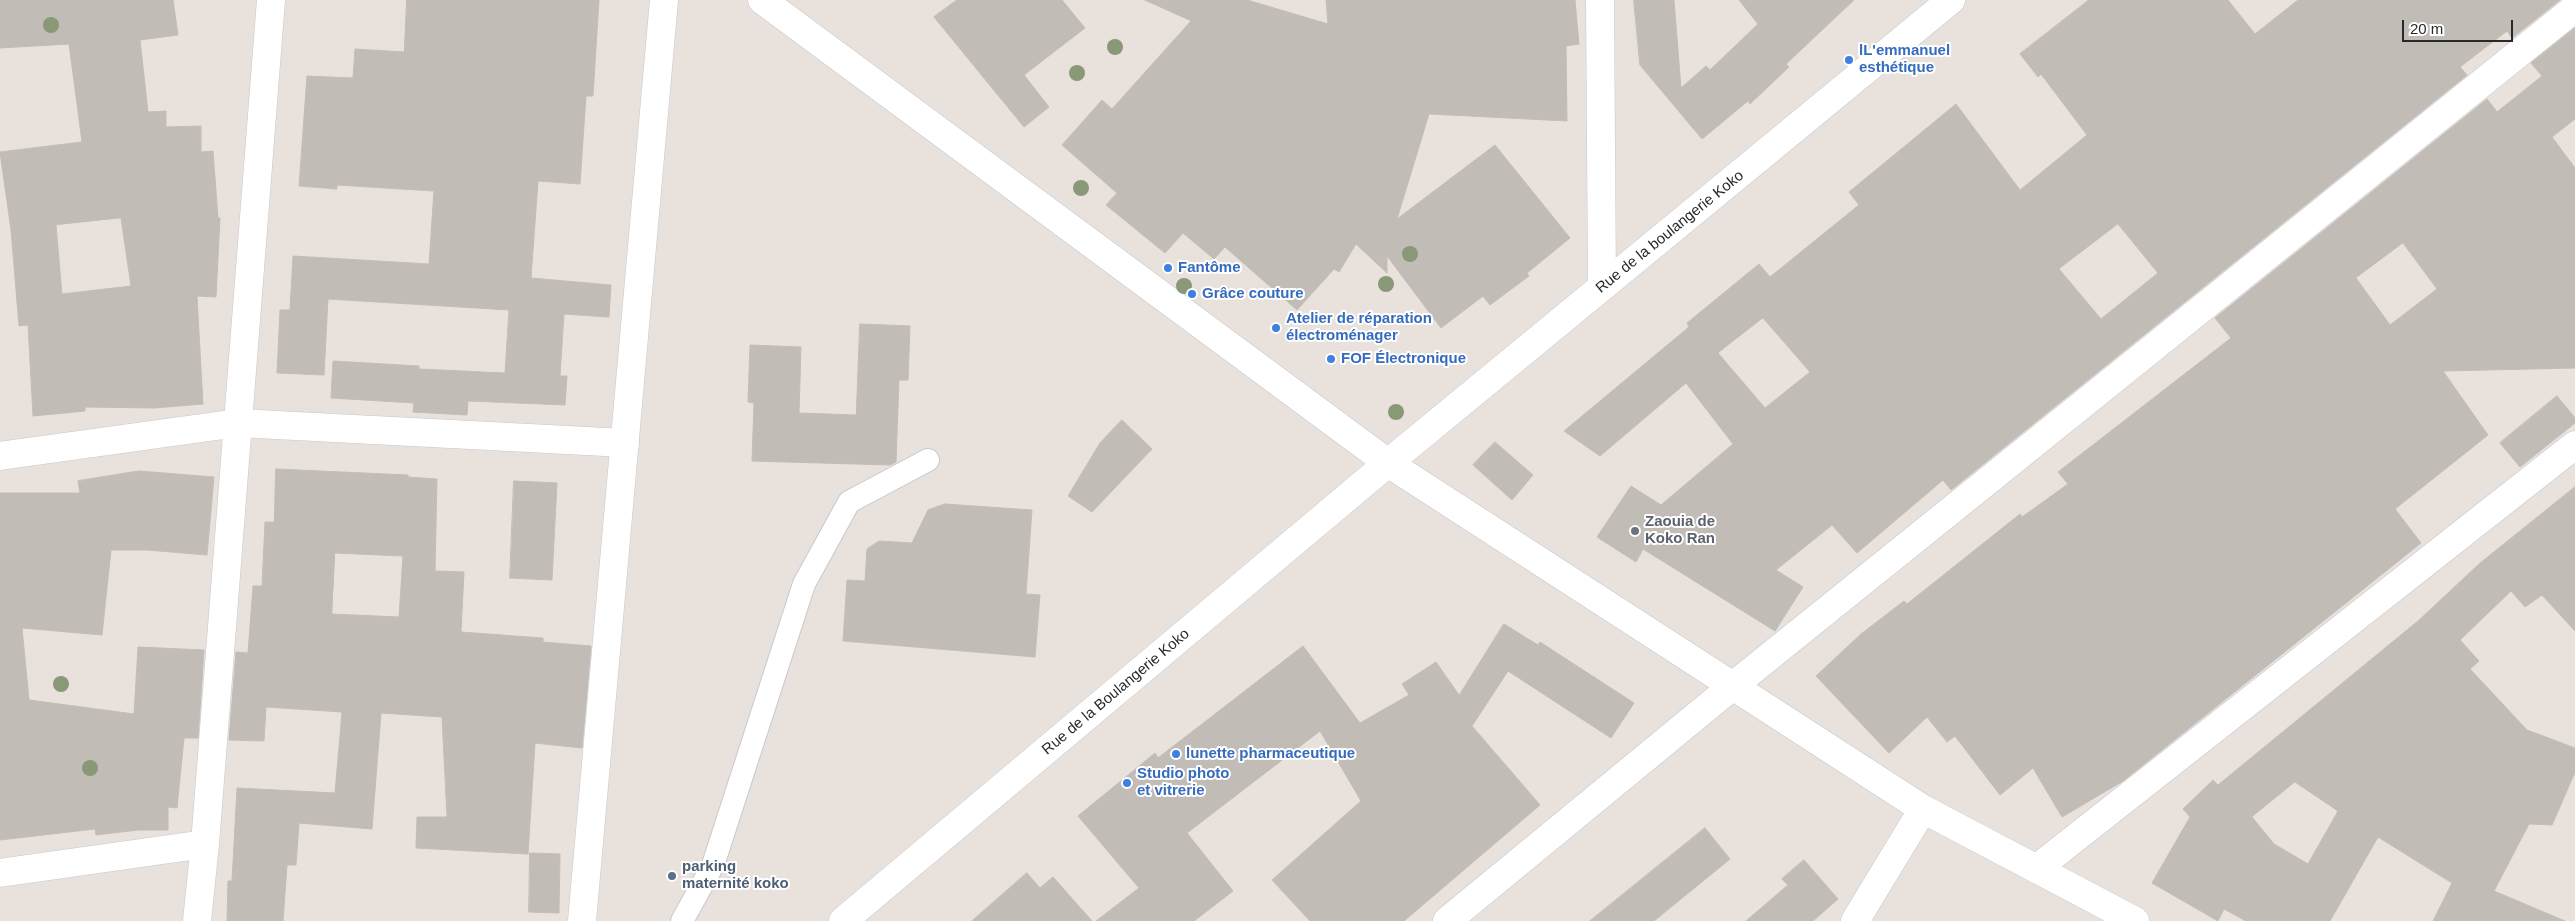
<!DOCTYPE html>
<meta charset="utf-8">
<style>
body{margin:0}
#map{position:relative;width:2575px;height:921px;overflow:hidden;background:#e9e1dc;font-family:Arial,sans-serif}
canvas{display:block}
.scale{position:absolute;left:2402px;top:20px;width:111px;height:22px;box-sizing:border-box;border:2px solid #292929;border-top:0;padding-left:6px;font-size:15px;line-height:18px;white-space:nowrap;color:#292929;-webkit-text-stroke:4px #fff;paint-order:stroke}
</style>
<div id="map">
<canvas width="2575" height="921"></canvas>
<div class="scale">20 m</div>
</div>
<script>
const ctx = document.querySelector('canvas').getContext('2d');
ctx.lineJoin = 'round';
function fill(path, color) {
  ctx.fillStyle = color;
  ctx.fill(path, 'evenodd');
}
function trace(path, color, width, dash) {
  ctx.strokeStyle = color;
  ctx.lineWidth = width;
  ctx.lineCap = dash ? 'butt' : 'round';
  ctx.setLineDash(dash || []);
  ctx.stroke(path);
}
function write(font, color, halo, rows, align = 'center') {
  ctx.font = font + ' Arial,sans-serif';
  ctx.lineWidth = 4;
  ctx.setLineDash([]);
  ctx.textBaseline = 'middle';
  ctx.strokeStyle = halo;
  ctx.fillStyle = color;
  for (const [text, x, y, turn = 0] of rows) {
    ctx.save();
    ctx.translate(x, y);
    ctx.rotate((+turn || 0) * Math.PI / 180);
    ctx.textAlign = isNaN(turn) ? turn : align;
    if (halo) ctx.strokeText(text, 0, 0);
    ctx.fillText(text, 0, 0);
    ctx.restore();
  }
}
const building = new Path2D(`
 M0,0H173L178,35L140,40L148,112L166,111V127L201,126V152L213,151L218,218H220L216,297L197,296L203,404L154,408L85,407V411L33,416L28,325L19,326L11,230L0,152L82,142L69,44L0,48ZM121,218L131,286L62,294L56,225Z
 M407,0H599L593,96H586L580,184L538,181L531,278L611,285L609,317L564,314L560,376H567L565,405L468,401L467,415L413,412L414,403L331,398L333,361L419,366V369L505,373L509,310L328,299L324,375L277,373L280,310H290L293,256L429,264L434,191L337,185V189L299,186L307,76L353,78L355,49L404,52Z
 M957,0H1062L1085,28L1024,75L1049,107L1024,127L934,17Z
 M1145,0H1247L1328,24L1326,0H1575L1579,44L1566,46L1567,121L1429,114L1397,219L1495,145L1570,238L1527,273L1529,276L1490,305L1483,296L1441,328L1387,256V273L1356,244L1339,272L1334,269L1297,310L1225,247L1214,259L1183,233L1165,253L1106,205L1117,193L1062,145L1102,100L1112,109L1191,21Z
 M1634,0H1674L1681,88L1706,66L1710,70L1758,24L1739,0H1854L1786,64L1789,67L1750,104L1748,101L1702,139L1640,65Z
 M2089,0H2228L2255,34L2298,0H2560L2512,38L2507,31L2460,67L2467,75L1951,490L1943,480L1857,553L1832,525L1776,570L1803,587L1775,631L1643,549L1636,562L1597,537L1631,486L1661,505L1733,444L1686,383L1600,456L1564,431L1689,327L1687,323L1759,264L1770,277L1859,205L1849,192L1956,104L2020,190L2087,135L2041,74L2038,77L2020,54ZM2118,224L2158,273L2101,319L2059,269ZM1763,318L1810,372L1765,408L1718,353Z
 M2575,28V119L2552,137L2575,168V368L2443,371L2488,435L2395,509L2421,543L2123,781L2062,817L2033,768L2000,795L1955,736L1947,742L1927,717L1889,753L1816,676L1861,634L1904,601L1907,604L2020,514L2022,517L2068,484L2058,472L2231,338L2215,318L2487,99L2497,112L2542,76L2531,63ZM2403,243L2437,289L2390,325L2356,278Z
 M860,324L910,326L908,380H899L896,462L890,465L752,461L754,403L748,402L750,345L801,347L799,413L856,415Z
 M2557,396L2575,418V423L2520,467L2500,443Z
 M1122,420L1152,449L1092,512L1068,496L1100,443Z
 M1495,442L1533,475L1512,500L1473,465Z
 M276,469L408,475V477L437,479L435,571L464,572L461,632L543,638V642L591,646L582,748L535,743L528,854L416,848L417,817H447L442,717L381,713L372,829L299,823L296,865H287L283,921H227L228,881H232L237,788L335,793L342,712L266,707L264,741L229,740L236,652L248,653L253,586H262L265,522H274ZM335,553L403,556L399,617L332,614Z
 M139,471L214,477L207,555L147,550H111L102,635L22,628L29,700L134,714L138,647L204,650L198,738H184L177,808L168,807V830H138L96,835L95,829L0,840V493H80L78,481Z
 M514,481L557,483L552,580L510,578Z
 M2575,487V631L2542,595L2525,607L2511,591L2460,640L2479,661L2470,669L2527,730L2575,748V772L2552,825L2529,824L2494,891L2565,921H2433L2452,883L2378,837L2330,921H2246L2224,909L2218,921L2152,883L2190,817L2183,809L2213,780L2218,785L2418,621L2479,564ZM2295,782L2338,811L2308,864L2274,844L2252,817Z
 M945,504L1032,510L1026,594L1040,595L1035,657L843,641L847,580L865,581L867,549L879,541L912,543L928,510Z
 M1504,624L1538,645L1540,642L1634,703L1611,738L1508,671L1472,726L1540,805L1404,921H1310L1272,880L1361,801L1320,731L1187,833L1233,891L1194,921H1096L1139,888L1078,816L1155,753L1158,758L1303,646L1360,723L1409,695L1402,684L1436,662L1459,695Z
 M1705,828L1730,859L1654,921H1590Z
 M530,853L560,854L559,913L529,912Z
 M1804,860L1838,899L1813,921H1746L1788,885L1782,879Z
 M1027,873L1040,888L1053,877L1092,921H972Z`);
fill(building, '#c2bcb7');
trace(building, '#c4bcb6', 1);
const service = new Path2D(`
 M682,921L713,865L804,584L849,502L928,460`);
const minor = new Path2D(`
 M1600,0L1602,287
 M0,456L238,423L625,443
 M1388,463L1923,809L2135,921
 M2036,869L2575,445
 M0,873L205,844
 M197,921L205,844L271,0
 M1447,921L1734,685L2575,8
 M1855,921L1923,809`);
const tertiary = new Path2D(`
 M762,0L1388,463
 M582,921L664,0
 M843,921L1388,463L1951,0`);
trace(service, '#c4c9d1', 24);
trace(minor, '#c4c9d1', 29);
trace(tertiary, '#c4c9d1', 29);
trace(service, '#fff', 22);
trace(minor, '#fff', 28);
trace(tertiary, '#fff', 28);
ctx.fillStyle = '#899876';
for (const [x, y] of [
 [51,25],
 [1115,47],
 [1077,73],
 [1081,188],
 [1410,254],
 [1386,284],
 [1184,286],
 [1396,412],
 [61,684],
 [90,768]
]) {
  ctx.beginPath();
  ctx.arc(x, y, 8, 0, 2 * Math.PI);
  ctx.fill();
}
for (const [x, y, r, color] of [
 [1849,60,5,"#3f7fe0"],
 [1168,268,5,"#3f7fe0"],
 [1192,294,5,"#3f7fe0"],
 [1276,328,5,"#3f7fe0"],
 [1331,359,5,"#3f7fe0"],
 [1635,531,5,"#6b7280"],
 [1176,754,5,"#3f7fe0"],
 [1127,783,5,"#3f7fe0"],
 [672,876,5,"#5c6f8a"]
]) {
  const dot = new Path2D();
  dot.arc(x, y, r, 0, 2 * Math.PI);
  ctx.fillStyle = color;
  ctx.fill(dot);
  trace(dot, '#fff', 2);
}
write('bold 15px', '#366cbe', '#fff', [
 ["lL'emmanuel",1859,51],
 ["esthétique",1859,68],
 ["Fantôme",1178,268],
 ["Grâce couture",1202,294],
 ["Atelier de réparation",1286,319],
 ["électroménager",1286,336],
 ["FOF Électronique",1341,359],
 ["lunette pharmaceutique",1186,754],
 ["Studio photo",1137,774],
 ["et vitrerie",1137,791]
], 'left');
write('15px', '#292929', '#fff', [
 ["Rue de la boulangerie Koko",1670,232,-39],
 ["Rue de la Boulangerie Koko",1116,692,-40]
]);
write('bold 15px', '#5b616d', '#fff', [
 ["Zaouia de",1645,522],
 ["Koko Ran",1645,539]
], 'left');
write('bold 15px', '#4e5e75', '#fff', [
 ["parking",682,867],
 ["maternité koko",682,884]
], 'left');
</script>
